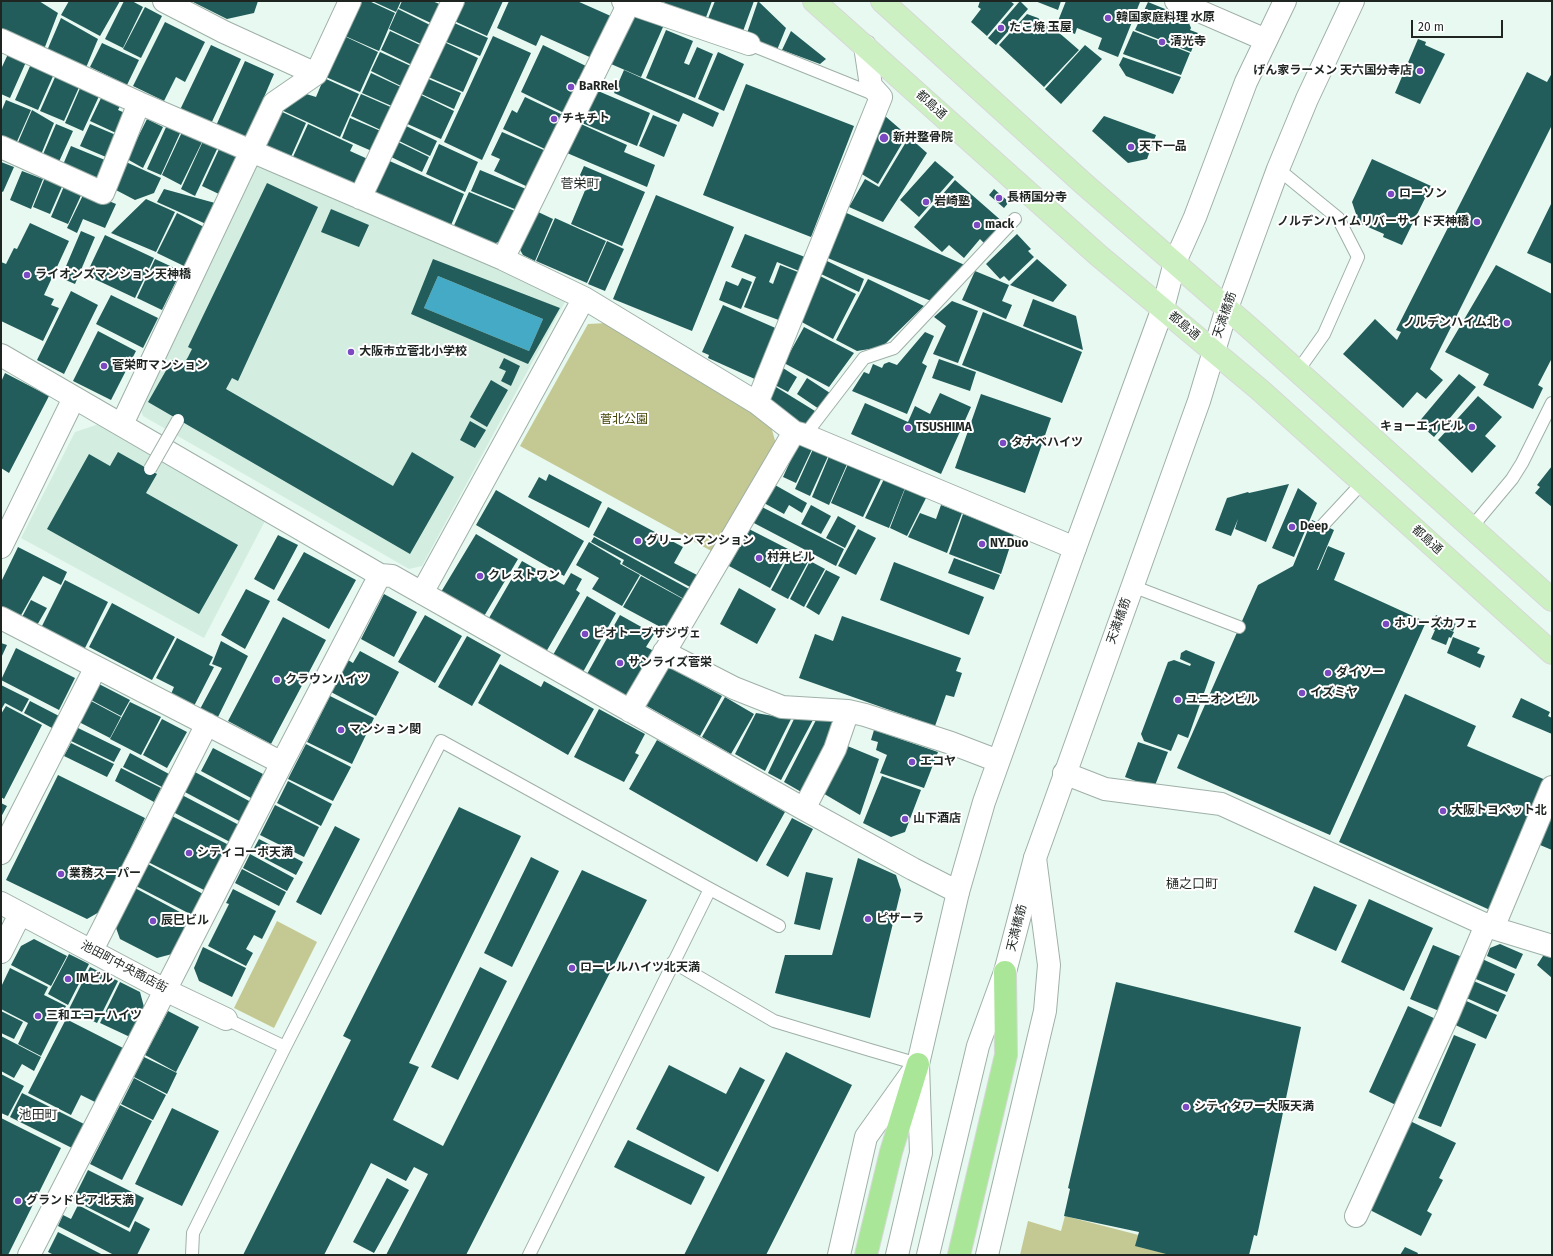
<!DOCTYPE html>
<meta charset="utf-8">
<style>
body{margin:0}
#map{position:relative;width:1553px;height:1256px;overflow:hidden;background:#e7f9f0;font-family:"Fira Sans",sans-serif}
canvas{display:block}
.frame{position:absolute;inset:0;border:2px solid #1f2622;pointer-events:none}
.scale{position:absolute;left:1411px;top:20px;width:92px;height:18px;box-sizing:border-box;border:2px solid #1f2622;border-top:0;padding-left:5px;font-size:12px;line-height:14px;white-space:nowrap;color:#1f2622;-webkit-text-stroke:3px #fff;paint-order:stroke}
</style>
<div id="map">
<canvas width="1553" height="1256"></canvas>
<div class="frame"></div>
<div class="scale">20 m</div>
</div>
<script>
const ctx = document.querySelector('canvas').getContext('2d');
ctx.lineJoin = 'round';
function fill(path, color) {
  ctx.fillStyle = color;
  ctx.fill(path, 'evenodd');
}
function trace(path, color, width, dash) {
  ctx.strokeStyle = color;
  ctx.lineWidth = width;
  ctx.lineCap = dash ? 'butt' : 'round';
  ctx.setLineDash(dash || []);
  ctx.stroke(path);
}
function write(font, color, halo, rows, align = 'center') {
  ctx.font = font + ' "Fira Sans","Noto Sans JP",sans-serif';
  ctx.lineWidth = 4;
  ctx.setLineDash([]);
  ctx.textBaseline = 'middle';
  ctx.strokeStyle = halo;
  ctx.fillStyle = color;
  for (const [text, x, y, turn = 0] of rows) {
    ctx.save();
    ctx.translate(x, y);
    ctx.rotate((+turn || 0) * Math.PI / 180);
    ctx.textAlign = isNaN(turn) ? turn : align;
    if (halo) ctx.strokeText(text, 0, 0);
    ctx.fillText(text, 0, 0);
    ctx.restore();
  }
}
fill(new Path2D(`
 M254,163L502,270L566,300L422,566L409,569L143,416L139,404Z
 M99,424L266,519L204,638L21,538L75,432Z`), '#d3eee1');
fill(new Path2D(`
 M607,323L770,423L776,444L715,553L520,446L588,324Z
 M277,921L317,942L274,1028L234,1008Z
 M1065,1216L1216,1255H1020L1028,1221L1061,1231Z`), '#c4c892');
fill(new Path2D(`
 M438,276L543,319L529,351L424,308Z`), '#45aac6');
fill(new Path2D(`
 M1,1H39L58,13L43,52L1,33Z
 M69,1H120L100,36L61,15Z
 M124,1H132L143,7L123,48L105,39Z
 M191,1H258L254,13L227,19Z
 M360,1H369L395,13L379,51L345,36Z
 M372,1H401L396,12Z
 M402,1H432L442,5L433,24L399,8Z
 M461,1H503L487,36L452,20Z
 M509,1H577L613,17L594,59L541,35L536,46L497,28Z
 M665,1H712L705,20L663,5Z
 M715,1H754L742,34L707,21Z
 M758,1L786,28L777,50L746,36Z
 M980,1H1010L1014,4L987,36L971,22L981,9L978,7Z
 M1020,1L1028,9L996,45L988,38Z
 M1035,1H1061L1058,10Z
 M1066,1L1140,2L1118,57L1098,49L1102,38L1077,28L1075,34L1056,26Z
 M1148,2L1187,18L1191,28L1190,30L1198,33L1191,52L1135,30Z
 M145,7L162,16L141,58L123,49Z
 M398,9L432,26L423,45L389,29Z
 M633,14L663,27L641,77L611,64Z
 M1027,14L1038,18L1055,33L1057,31L1079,50L1044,87L999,45Z
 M61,18L98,39L85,70L46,53Z
 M165,22L205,42L185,82L176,77L164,101L133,86Z
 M452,22L488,38L480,56L444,41Z
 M666,30L693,41L684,63L689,65L697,47L713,54L695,98L646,78Z
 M390,31L422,46L414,66L381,50Z
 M791,31L826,59L820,64L782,50Z
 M1133,31L1190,53L1181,75L1123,54Z
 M344,36L378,52L360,92L326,77Z
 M493,36L531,53L482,160L444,142Z
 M1418,39L1426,42L1425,45L1445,54L1420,104L1395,93Z
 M442,41L478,58L463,92L426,76Z
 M102,43L139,60L127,85L90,67Z
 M211,45L241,59L210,126L179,112Z
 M543,45L588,67L566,114L521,92Z
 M1085,45L1102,59L1061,104L1045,89Z
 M380,52L413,67L403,87L371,71Z
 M718,52L744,64L724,111L698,99Z
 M8,54L26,62L10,98L1,94V69Z
 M1123,57L1181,77L1173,94L1126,76L1119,65Z
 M245,61L274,74L245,141L215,128Z
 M31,64L54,74L38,110L15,100Z
 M624,70L719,113L713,127L683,113L679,122L614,93Z
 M1527,72L1547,82L1552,73V125L1430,369L1443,380L1426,399L1417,392L1403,408L1343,354L1375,319L1397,340L1401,332L1396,330Z
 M371,73L403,88L394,107L362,93Z
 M56,75L80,85L64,121L40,111Z
 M424,77L461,93L454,109L417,92Z
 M324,78L359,94L340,137L279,109L303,93L316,97Z
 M746,84L854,126L811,237L703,195Z
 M81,86L100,94L83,131L65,123Z
 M598,91L650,113L637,146L582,123Z
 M417,93L454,111L441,139L403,122Z
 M361,94L393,108L383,131L351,116Z
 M102,96L121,104L118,110L125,113L116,133L90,121Z
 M525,97L563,115L547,150L503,129L512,110L517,113Z
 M6,100L31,110L15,146L1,140V112Z
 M32,110L54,123L40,157L16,147Z
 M278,110L306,123L290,159L261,146Z
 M653,115L677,125L664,157L639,146Z
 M885,116L907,135L878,184L860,173Z
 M1104,116L1156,135L1147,159L1128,163L1092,131Z
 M350,118L383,132L374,152L342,138Z
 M147,119L163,127L143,168L127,159Z
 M56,124L73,131L57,166L41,159Z
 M90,124L116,135L106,157L80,146Z
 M308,124L353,145L350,151L370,160L356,189L292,159Z
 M402,124L437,141L430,156L395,139Z
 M581,124L627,145L624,152L655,165L647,187L567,153Z
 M167,125L181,131L161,175L147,169Z
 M182,132L202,142L181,185L162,175Z
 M502,132L546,151L528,187L494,171L500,159L491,155Z
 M909,137L927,153L883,222L849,207L865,179L879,187Z
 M394,140L429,157L422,172L387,155Z
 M203,141L218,147L195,196L181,189Z
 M439,144L478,162L465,192L426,174Z
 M71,146L105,160L96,181L62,167Z
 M220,147L240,157L221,195L202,186Z
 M385,159L464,194L449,230L368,194Z
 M1372,159L1431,186L1402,245L1383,237L1384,234L1359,223L1352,202Z
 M935,161L954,177L919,217L900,200Z
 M1,162L14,167L3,192L1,191Z
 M126,162L161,178L154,193L135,200L114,189Z
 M584,166L645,192L622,246L571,224L586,188L576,184Z
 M480,170L526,189L517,210L471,191Z
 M22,171L43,179L31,209L10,200Z
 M46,175L64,182L50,214L33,207Z
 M955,180L1004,223L985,244L980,239L964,258L949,245L942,252L914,227Z
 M267,183L318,207L238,381L232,378L226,389L393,486L412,452L454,477L410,554L148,402L172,360L183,365L188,357L192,349L188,347Z
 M65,184L83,191L68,224L51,217Z
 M164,189L215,203L206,224L157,202Z
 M994,189L1009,202L1004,208L989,195Z
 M85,191L116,204L105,228L83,219L77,233L67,228Z
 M469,192L515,211L503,240L489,246L452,230Z
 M656,195L734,227L692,331L613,299Z
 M146,199L175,212L156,252L111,233Z
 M1552,202V264L1527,253Z
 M331,209L369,225L359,247L321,232Z
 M536,211L553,219L535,261L523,255L519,248Z
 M842,211L967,266L931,301L823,256Z
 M177,213L204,227L184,266L157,253Z
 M555,218L606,241L587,283L536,261Z
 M30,223L69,241L44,295L54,299L51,305L59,308L43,341L1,321V262L6,264L14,248L17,249Z
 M81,231L95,237L75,284L61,278Z
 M745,234L805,257L799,271L777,262L769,282L773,284L780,265L803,274L784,322L744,307L756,277L766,281L731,267Z
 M1017,234L1031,249L1028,251L1034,257L1009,281L1004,276L1000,279L986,264Z
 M105,235L154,258L135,298L86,275Z
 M607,241L624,249L605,291L588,284Z
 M155,259L181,271L162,310L137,298Z
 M433,259L560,308L528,364L411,314ZM438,276L543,319L529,351L424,308Z
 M1037,259L1067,285L1053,302L1010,285Z
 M827,261L864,279L859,292L821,274Z
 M1496,265L1552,294V358L1538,385L1543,388L1533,409L1483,385L1489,374L1445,352Z
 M975,271L1009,285L1002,301L1012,305L1006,319L962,300Z
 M820,276L856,294L833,339L798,320Z
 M742,278L752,282L741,309L719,300L726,281L738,286Z
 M868,279L924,306L882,347L857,351L836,340Z
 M71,291L98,305L64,374L37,360Z
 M111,295L158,318L143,348L96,324Z
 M1033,299L1076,316L1083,350L1023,326Z
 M952,301L978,311L958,363L933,354L946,326L934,317Z
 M723,305L780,330L757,380L708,358L709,355L702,352Z
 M983,312L1082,352L1062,403L962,365Z
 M804,327L854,353L829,387L784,363Z
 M98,331L136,351L111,400L73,381Z
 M925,332L934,336L922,363L927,366L907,414L852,391L864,372L869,374L873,364L882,368L884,364L889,362L897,365Z
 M504,358L520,366L511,386L501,381L506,371L499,368Z
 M939,359L976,372L970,391L932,378Z
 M783,368L797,377L788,392L773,384Z
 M5,373L49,396L9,473L1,468V382Z
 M1459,374L1476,387L1434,437L1418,423Z
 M807,378L830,393L819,409L797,394Z
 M491,380L508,390L487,427L470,417Z
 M776,387L815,411L805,428L766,404Z
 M940,393L971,407L941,474L851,434L865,403L908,422L915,406L930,414Z
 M981,394L1051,418L1025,493L955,468Z
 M1478,396L1502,417L1485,436L1496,446L1472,473L1438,440Z
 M470,421L486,430L475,448L460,440Z
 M800,440L813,447L796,483L783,477Z
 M814,447L829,454L810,496L795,489Z
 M118,452L157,474L146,493L238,545L199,614L47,529L89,454L110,466Z
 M830,454L848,462L829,505L812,497Z
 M848,464L881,479L863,517L831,503Z
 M1552,466V507L1535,493L1540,487L1537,485Z
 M549,474L602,502L589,528L528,497L539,477L546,481Z
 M884,479L905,488L889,528L865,518Z
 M1289,484L1266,542L1235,529L1238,519L1231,536L1215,530L1227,498L1248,492L1249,493Z
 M775,485L807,503L802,513L789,505L784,514L764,503Z
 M1298,488L1317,503L1294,557L1272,548Z
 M905,489L926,498L907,536L890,528Z
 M496,490L584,541L564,576L476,525Z
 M811,505L831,516L821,534L801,524Z
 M941,505L962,513L947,553L908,537L920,513L936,519Z
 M760,506L844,549L836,566L752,522Z
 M608,507L683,547L674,563L697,575L690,587L593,535Z
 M963,514L1014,534L1001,574L949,554Z
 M838,516L856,526L845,548L826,538Z
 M1312,520L1334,530L1317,570H1318L1328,546L1345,553L1334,580L1426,622L1330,835L1177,768L1258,585L1293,566Z
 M749,529L790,550L770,588L729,566Z
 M858,529L876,538L856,575L838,566Z
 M476,534L518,559L483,618L441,592Z
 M278,535L298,545L274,590L254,579Z
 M594,537L689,589L684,599L622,564L624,560L591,542Z
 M589,542L621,561L620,564L640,575L622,606L592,589L599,578L576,565Z
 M18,547L67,572L61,585L43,576L20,617L1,608V582Z
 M792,551L809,560L788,599L771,590Z
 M304,552L356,580L329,629L277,600Z
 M954,558L1000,575L994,590L948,573Z
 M522,561L564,585L571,573L582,579L576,590L580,593L546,652L489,618Z
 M810,561L825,569L804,607L790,599Z
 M894,562L984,597L969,635L880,600Z
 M826,570L840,577L819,615L806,607Z
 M641,576L683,599L666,630L623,607Z
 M65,580L108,602L84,650L41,628Z
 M739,588L776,609L757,644L720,624Z
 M246,589L270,601L245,649L221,635Z
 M384,594L417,612L394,657L361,639Z
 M587,596L616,613L583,672L553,655Z
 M31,600L47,608L36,627L21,619Z
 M112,603L175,637L152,680L89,647Z
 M425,615L462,636L435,683L398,662Z
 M620,615L654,634L646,647L654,651L628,697L587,674Z
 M1436,615L1456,624L1453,631L1433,622Z
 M842,616L961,658L956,671L962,673L954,697L946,695L935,726L799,678L815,634L833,641Z
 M283,617L326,640L271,744L228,721Z
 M1434,623L1454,632L1451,638L1449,637L1446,645L1431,639L1435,630L1431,628Z
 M467,636L501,655L472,706L438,687Z
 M1453,637L1480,648L1477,653L1485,656L1480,668L1447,653Z
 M177,638L213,657L209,665L214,667L194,706L171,694L174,687L156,678Z
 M221,641L248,656L217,719L199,711L222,668L212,664Z
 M1,643L7,645L1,658Z
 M16,648L75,678L59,710L1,680Z
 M1186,650L1215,662L1188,738L1178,734L1171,751L1144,741L1141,734L1168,662L1174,660L1190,666L1191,664L1180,659L1181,653Z
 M360,651L399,672L376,716L331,692L348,660L353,663Z
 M500,664L541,687L544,681L594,709L568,755L478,703Z
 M667,666L722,696L700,736L645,705Z
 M99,684L130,700L121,716L91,700Z
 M1,685L29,699L22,712L5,703L1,710Z
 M1405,694L1476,726L1467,746L1548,781L1490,910L1339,842Z
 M330,696L374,718L352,764L307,742Z
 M725,697L754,714L731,754L702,737Z
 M1521,698L1550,712L1548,716L1552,718V734L1512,717Z
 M30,701L59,716L52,728L24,713Z
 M91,701L121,717L110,738L79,722Z
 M130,702L161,717L141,755L110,739Z
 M6,706L42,725L4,799L1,797V714Z
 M599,709L645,734L635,753L639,755L624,782L574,757Z
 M756,713L791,719L765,771L735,754Z
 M795,717L814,718L781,780L768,773Z
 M162,719L187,732L167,768L143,755Z
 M816,720H841L803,793L784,782Z
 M78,728L121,749L114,762L71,741Z
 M874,730L938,752L924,788L880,773L887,755L876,750L878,742L871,740Z
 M657,740L785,812L757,862L629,789Z
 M1138,742L1168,752L1154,788L1125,777Z
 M71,743L114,764L107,777L64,756Z
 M306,744L351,767L333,801L288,779Z
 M845,745L879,759L860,815L821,792Z
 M213,748L263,774L251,798L201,771Z
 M130,753L169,774L162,787L123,767Z
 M121,768L161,788L154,802L115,781Z
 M193,771L251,802L241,822L183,791Z
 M58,775L145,818L101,911L87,919L6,880Z
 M882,776L921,790L905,832L891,837L863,823Z
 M288,781L332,804L321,826L277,803Z
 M182,795L239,825L230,842L173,812Z
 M1,803L7,806L1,817Z
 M275,805L319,827L304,857L260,835Z
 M459,807L521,836L409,1063L419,1067L393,1120L443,1146L582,870L647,900L466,1255H386L428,1174L414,1167L406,1181L371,1163L324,1255H243L351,1040L343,1036Z
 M1552,815V850L1540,845Z
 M172,816L229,845L206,891L148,862Z
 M792,818L813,829L788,877L766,865Z
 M335,826L360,839L321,915L296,902Z
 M259,839L303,862L296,875L252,852Z
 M250,854L294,878L287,891L243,868Z
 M531,857L559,871L512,967L484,953Z
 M858,858L896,875L901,890L870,1018L775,993L785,955H832Z
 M148,864L203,894L192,915L136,886Z
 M242,869L286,892L279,906L235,883Z
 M806,872L833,878L820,930L794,924Z
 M1314,886L1357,905L1336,951L1294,932Z
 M135,888L191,918L172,954L157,958L120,939L115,925Z
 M233,889L276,911L262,939L254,935L246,949L253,953L246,966L208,946L229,904L226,903Z
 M1369,899L1433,928L1404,991L1341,962Z
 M34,939L67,956L51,986L11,965L21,946Z
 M1500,944L1523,954L1516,969L1487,956L1490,948Z
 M1433,945L1467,959L1444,1013L1410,999Z
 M203,947L246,968L232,997L199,981L194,968Z
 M1545,953L1552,956V978L1537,965Z
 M69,954L89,964L68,1005L48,994Z
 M1480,958L1515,974L1507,992L1471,977Z
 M90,967L118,981L97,1023L69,1009Z
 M480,967L507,981L458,1080L431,1067Z
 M10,968L48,987L44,995L66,1006L41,1056L18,1044L28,1023L1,1009V987Z
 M1469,979L1506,995L1498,1012L1462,996Z
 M120,982L140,992L144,1007L130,1037L100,1023Z
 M1116,982L1301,1027L1257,1236L1254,1235L1249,1255H1170L1135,1246L1139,1232L1064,1216L1070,1189L1068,1188Z
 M1462,999L1497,1015L1486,1039L1451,1023Z
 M1408,1006L1440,1021L1400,1107L1369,1092Z
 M1,1011L23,1022L14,1039L1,1033Z
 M168,1011L199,1027L176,1072L145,1055Z
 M66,1019L125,1049L97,1103L81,1095L71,1115L28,1093Z
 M1454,1035L1476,1044L1441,1127L1418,1118Z
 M1,1036L41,1057L34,1071L22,1064L14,1078L1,1071Z
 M786,1052L852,1085L766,1255H684Z
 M144,1057L177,1073L167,1094L134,1077Z
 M669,1065L726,1094L740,1067L765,1080L718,1172L636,1129Z
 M1,1074L24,1086L8,1116L1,1113Z
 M134,1078L166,1095L153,1120L121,1104Z
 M22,1093L84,1124L72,1148L10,1117Z
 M120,1105L152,1121L122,1180L90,1164Z
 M172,1108L219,1131L182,1206L135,1184Z
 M1,1118L61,1148L8,1255H1Z
 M1410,1121L1456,1143L1439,1178L1443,1180L1427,1211L1432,1214L1421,1236L1366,1208Z
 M628,1140L705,1177L691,1205L614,1167Z
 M88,1170L144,1198L129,1228L73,1200Z
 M387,1178L409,1190L374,1253L353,1242Z
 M78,1205L130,1232L135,1221L150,1229L137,1255H114L58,1226L63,1215L71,1219Z
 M58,1232L103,1255H54L48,1252Z
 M1405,1247L1418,1253L1417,1255H1400Z`), '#225d5b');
const service = new Path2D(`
 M749,44L876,95
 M1278,169L1338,218L1358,257L1324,334L1297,372
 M805,435L864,358L894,348L1015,219
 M1323,525L1363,482
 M1471,528L1512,479L1522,463L1552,403
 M1132,586L1239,627
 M673,962L774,1021L870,1050L918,1064
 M226,1019L285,1047
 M192,1255L193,1233L285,1047L441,741L710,889L779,926
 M529,1255L710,889`);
const minor = new Path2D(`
 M164,1L224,32L316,74
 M623,1L749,44
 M1176,1L1266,40
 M1,40L139,103L503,259L584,298L757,403L794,432L805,435L1075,548
 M1,147L103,193L139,103
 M360,198L453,1
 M503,259L629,3
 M1,355L380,575L392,576L804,809L913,869L958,892
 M757,403L881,97L871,86L865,46
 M122,424L274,103L316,74L350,1
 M1,547L74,398
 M422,593L584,298
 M1,618L282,763
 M664,652L734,688L782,707L848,711L865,715L951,743L998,761
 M630,711L794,432
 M1064,773L1105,789L1221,804L1493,928L1552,946
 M804,809L835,749L848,711
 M1,853L96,667
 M1,903L165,990L226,1019
 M1493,928L1552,787
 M92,950L207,724
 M1,952L20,914
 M1356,1216L1448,1015L1486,925
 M29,1255L282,763L380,575
 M839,1255L866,1137L916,1067
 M987,1255L1045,1011L1049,965L1035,858`);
const tertiary = new Path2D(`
 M897,1255L921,1153L918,1064L958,892L984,802L1075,548L1163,308L1175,262L1195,217L1246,82L1285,1
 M928,1255L978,1046L1005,972L1035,858L1199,401L1227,308L1257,226L1278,169L1307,99L1353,1`);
const primary = new Path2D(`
 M814,1L1098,255L1260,390L1552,653
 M882,1L1084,184L1253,331L1552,600`);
const motorway = new Path2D(`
 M866,1255L891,1152L918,1064
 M959,1255L1006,1055L1005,972`);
trace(service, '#9fb0a8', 14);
trace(minor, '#9fb0a8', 24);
trace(tertiary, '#9fb0a8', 24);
trace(primary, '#d7d8d7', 24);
trace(motorway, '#d7d8d7', 24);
trace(service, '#fff', 12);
trace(minor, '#fff', 22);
trace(tertiary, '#fff', 22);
trace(primary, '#ccf0c1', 22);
trace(motorway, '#aae698', 22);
const serviceBridge = new Path2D(`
 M150,469L178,420`);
trace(serviceBridge, '#9fb0a8', 14, []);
trace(serviceBridge, '#fff', 12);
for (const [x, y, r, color] of [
 [1108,18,4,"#7b49c1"],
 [1001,28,4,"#7b49c1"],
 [1162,42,4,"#7b49c1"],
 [1420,71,4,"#7b49c1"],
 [571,87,4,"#7b49c1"],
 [554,119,4,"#7b49c1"],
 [884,138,5,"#7b49c1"],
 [1131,147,4,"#7b49c1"],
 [1391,194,4,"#7b49c1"],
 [999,198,4,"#7b49c1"],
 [926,202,4,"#7b49c1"],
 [1477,222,4,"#7b49c1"],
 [977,225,4,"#7b49c1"],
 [27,275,4,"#7b49c1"],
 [1507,323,4,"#7b49c1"],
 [351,352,4,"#7b49c1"],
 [104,366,4,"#7b49c1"],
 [1472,427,4,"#7b49c1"],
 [908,428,4,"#7b49c1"],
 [1003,443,4,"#7b49c1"],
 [1292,527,4,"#7b49c1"],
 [638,541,4,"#7b49c1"],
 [982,544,4,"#7b49c1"],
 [759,558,4,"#7b49c1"],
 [480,576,4,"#7b49c1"],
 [1386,624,4,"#7b49c1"],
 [585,634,4,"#7b49c1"],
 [620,663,4,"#7b49c1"],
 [1328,673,4,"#7b49c1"],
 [277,680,4,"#7b49c1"],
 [1302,693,4,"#7b49c1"],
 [1178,700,4,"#7b49c1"],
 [341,730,4,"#7b49c1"],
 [912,762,4,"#7b49c1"],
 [1443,811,4,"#7b49c1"],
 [905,819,4,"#7b49c1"],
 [189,853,4,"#7b49c1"],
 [61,874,4,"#7b49c1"],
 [868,919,4,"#7b49c1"],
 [153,921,4,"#7b49c1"],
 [572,968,4,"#7b49c1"],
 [68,979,4,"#7b49c1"],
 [38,1016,4,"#7b49c1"],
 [1186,1107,4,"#7b49c1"],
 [18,1201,4,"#7b49c1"]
]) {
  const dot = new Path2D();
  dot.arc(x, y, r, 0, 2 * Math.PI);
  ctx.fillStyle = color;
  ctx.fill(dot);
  trace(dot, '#fff', 1.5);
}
write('bold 12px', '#1f2622', '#fff', [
 ["韓国家庭料理 水原",1116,18],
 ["たこ焼 玉屋",1009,28],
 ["清光寺",1170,42],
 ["げん家ラーメン 天六国分寺店",1412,71,"right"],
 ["BaRRel",579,87],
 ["チキチト",562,119],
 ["新井整骨院",893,138],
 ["天下一品",1139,147],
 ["ローソン",1399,194],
 ["長柄国分寺",1007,198],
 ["岩崎塾",934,202],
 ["ノルデンハイムリバーサイド天神橋",1469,222,"right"],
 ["mack",985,225],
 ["ライオンズマンション天神橋",35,275],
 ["ノルデンハイム北",1499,323,"right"],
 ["大阪市立菅北小学校",359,352],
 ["菅栄町マンション",112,366],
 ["キョーエイビル",1464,427,"right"],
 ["TSUSHIMA",916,428],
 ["タナベハイツ",1011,443],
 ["Deep",1300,527],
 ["グリーンマンション",646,541],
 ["NY.Duo",990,544],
 ["村井ビル",767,558],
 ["クレストワン",488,576],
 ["ホリーズカフェ",1394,624],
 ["ビオトーブザジヴェ",593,634],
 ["サンライズ菅栄",628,663],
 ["ダイソー",1336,673],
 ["クラウンハイツ",285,680],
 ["イズミヤ",1310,693],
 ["ユニオンビル",1186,700],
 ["マンション関",349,730],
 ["エコヤ",920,762],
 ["大阪トヨペット北",1451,811],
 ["山下酒店",913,819],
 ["シティコーポ天満",197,853],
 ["業務スーパー",69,874],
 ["ピザーラ",876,919],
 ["辰巳ビル",161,921],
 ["ローレルハイツ北天満",580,968],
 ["IMビル",76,979],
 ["三和エコーハイツ",46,1016],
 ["シティタワー大阪天満",1194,1107],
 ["グランドピア北天満",26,1201]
], 'left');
write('12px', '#1f2622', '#fff', [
 ["都島通",931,105,42],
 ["天満橋筋",1225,315,-71],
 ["都島通",1184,326,40],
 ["都島通",1427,540,42],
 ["天満橋筋",1119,621,-70],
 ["天満橋筋",1017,928,-76],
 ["池田町中央商店街",124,967,28]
]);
write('12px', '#414304', '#fff', [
 ["菅北公園",624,420]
]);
write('13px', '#1f2622', '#fff', [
 ["菅栄町",580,184],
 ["樋之口町",1192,884],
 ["池田町",38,1115]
]);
</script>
